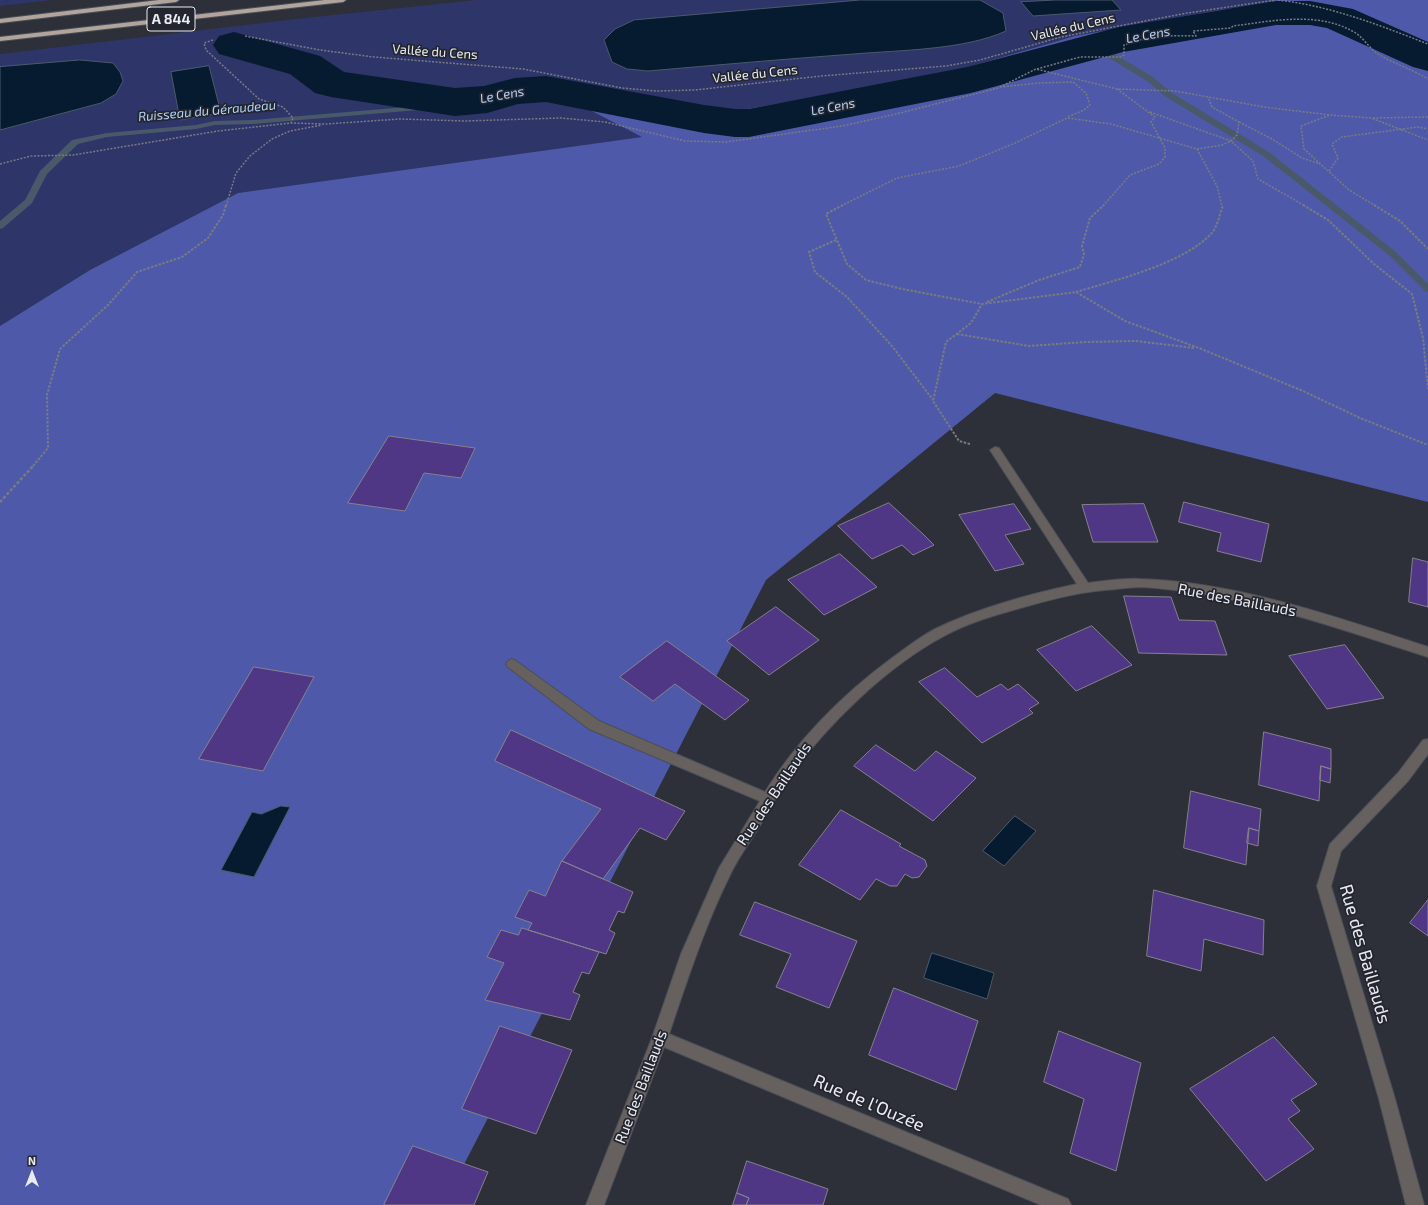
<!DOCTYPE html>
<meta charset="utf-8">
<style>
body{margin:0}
#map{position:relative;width:1428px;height:1205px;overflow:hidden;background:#2d3039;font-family:"Exo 2",sans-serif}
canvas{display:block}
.north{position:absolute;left:12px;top:1153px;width:40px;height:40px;-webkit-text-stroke:3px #24262f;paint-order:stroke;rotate:0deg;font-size:11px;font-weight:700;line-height:16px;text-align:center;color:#eaecf2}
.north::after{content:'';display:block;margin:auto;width:14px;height:18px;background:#eaecf2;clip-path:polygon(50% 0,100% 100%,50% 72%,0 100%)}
</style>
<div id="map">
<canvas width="1428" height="1205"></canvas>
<div class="north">N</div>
</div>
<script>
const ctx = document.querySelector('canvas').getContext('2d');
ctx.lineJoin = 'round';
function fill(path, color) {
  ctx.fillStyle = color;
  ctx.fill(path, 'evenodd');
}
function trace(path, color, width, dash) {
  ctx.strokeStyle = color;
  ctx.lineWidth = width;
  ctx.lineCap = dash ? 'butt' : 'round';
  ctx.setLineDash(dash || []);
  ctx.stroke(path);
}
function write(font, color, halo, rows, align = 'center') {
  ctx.font = font + ' "Exo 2",sans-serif';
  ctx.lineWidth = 3.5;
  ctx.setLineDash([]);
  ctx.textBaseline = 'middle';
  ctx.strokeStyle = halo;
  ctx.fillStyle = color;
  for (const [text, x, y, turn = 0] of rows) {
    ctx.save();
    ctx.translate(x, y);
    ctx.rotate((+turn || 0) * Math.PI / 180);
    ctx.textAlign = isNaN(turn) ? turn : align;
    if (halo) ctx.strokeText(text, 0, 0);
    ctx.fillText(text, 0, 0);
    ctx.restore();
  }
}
fill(new Path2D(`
 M0,0H51L0,6Z
 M476,0H1271L1274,4L1219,10L1075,36L940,75L724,113L637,100L581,106L643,137L238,193L90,270L0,326V54L296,19Z`), '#2d3569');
fill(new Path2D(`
 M1271,0H1428V502L995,393L766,580L443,1205H0V326L90,270L238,193L642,137L580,105L637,100L724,113L940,75L1075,36L1219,10L1273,4Z`), '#4e5aa9');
const water = new Path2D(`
 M860,0H980L1003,13L1006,31C964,50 901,50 854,54C785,59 717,65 648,71L627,69L612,62L604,40L615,29L634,20Z
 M1056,0H1112L1121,10L1033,16L1021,2Z
 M80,60L113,63L120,72L123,81L116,94L101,103L0,130V67Z
 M209,66L221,113L180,120L171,72Z
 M281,806L290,807L254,877L221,870L252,812L261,814Z
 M1015,816L1036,831L1004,866L983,851Z
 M932,953L994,973L987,999L924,978Z`);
fill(water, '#061a30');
trace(water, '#4a596a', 1);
fill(new Path2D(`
 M1097,43H1103L1113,53L1153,77L1172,93L1269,152L1396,252L1428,284V292L1425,291L1390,256L1263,156L1166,97L1147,81L1107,57L1097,47Z
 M455,100L459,102L458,104L430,109L253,124L215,125L196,129L107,137L78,144L47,174L32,203L3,228L0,229V221L25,200L40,171L72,140L107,133L196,125L215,121L253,120L430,105Z`), '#4a596a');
fill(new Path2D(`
 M1276,1H1310L1353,9L1428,42V71L1413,67L1327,28L1310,25H1276L1123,52L971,93L749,137H735L704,133L546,102L518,104L487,113L455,116L331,97L315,93L290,74L219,54L213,45L219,36L234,32L320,56L344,72L455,88L484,86L515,78L546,76L704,105L735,109H749L967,67L1119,27Z`), '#061a30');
const building = new Path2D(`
 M389,436L475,448L461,478L424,473L405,511L348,503Z
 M1184,502L1269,524L1261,562L1217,551L1221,533L1179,522Z
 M889,503L924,535L934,545L913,555L902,545L872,559L838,526Z
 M1014,504L1031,529L1005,535L1024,564L995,571L959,515Z
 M1144,504L1158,542H1093L1082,505Z
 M840,554L877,587L824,615L788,580Z
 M1413,558L1428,562V607L1409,602Z
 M1124,596L1171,597L1179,620L1215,621L1227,655L1139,653Z
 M776,607L819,640L769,675L727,641Z
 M1092,626L1132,665L1076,691L1037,650Z
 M667,641L749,700L725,720L675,684L653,701L620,677Z
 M1345,645L1384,698L1327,709L1289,656Z
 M254,667L314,677L263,771L199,759Z
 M945,668L977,697L1001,684L1008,690L1018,684L1039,703L1029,709L1033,713L982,743L919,682Z
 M511,730L685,811L666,840L640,828L603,879L562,861L601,809L495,761Z
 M1264,732L1331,749V769L1321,766L1319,801L1259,785Z
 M876,745L915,771L936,751L976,778L933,821L854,766Z
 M1321,766L1331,769L1330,783L1320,780Z
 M1191,791L1261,809L1259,831L1249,828L1246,865L1184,848Z
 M841,810L901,844L899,846L925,860L927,866L919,877L912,878L905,874L897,886H890L876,879L860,900L799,865Z
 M1249,828L1259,831L1258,846L1247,843Z
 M562,861L633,892L624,913L618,911L609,930L615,933L606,954L528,930L532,923L515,917L529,890L545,896Z
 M1154,890L1264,920L1263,955L1204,939L1201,971L1147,956Z
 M1428,900V936L1410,923Z
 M755,902L857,941L829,1008L776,987L791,954L740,935Z
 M522,928L599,952L589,974L582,972L573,992L580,995L570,1020L485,1000L504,963L487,957L501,930L518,935Z
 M894,988L978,1021L956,1090L869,1055Z
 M500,1026L572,1050L536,1134L462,1109Z
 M1059,1031L1141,1063L1116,1171L1070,1153L1084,1099L1044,1082Z
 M1274,1037L1317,1084L1291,1100L1300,1111L1288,1119L1314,1149L1266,1181L1190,1089Z
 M413,1146L488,1172L474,1205H384Z
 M747,1161L828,1189L823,1205H746L749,1198L737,1193Z
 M737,1193L749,1198L746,1205H733Z`);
fill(building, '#503786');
trace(building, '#84818d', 1);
const minor = new Path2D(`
 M995,447L999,448L1088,583C1105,581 1123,578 1140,579C1236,582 1337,617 1428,647V657C1334,627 1241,593 1142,587C1133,587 1125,588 1117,589C1083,591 1056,598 1024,607C996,615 969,622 944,636C886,667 828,724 789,777C777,794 767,814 756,832C747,846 737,860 730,875C705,925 687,981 669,1034L1068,1199L1071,1205H1041L664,1047L604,1205H586L652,1038L681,954L719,868L760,801L589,729L508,667L506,664L508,661L512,659L516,661L599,721L765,792C798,739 842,695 892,658C906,648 920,637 935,629C978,608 1030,594 1077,584L990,450Z
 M1428,739V754L1408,781L1341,851L1331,886L1395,1099L1424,1205H1406L1379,1099L1317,886L1330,844L1398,773L1423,740Z`);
const highway = new Path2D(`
 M159,0H179L176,2L0,23V19Z
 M325,0H346L343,2L0,41V37Z`);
trace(minor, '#4b4e57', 2);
trace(highway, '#4b4e57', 2);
trace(new Path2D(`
 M1278,0C1331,6 1379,25 1428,44
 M245,36L320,50L374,57L523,69L622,88L656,91L695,90L821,76L946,66L980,60L1061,37L1187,13L1276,0
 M213,40L204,43L206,50L259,99L283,107L293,118L291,123
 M1037,69L1080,57H1121L1124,55V45C1147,36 1172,35 1196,36L1193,31L1231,28L1233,26C1272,21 1318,11 1354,32C1363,37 1369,48 1378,54C1394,64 1412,69 1428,79
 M1000,87L1039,83L1073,82L1086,93L1090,105L1084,110L1067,117
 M1150,112L1231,141L1253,161L1258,179L1305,206
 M1373,118L1428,117
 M1239,122L1272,139L1302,158L1320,164
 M1197,149L1217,186L1222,206
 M0,164L31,156L73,155L218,131L291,123L326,124L400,119L465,121L561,118L605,122L685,141L726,142L842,126L896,114L998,88L1036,69L1117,89L1175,91L1264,107L1330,115
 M1329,171L1338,158L1332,144L1342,137L1418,127L1428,129
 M226,206L236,173L250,156L272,139L290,131L322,125
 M841,206L897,178L959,166L1015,143L1067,118L1111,124L1197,149L1222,145L1231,141L1237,135L1239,122L1212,107L1208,97
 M1103,206L1130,175L1159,164L1165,157V148L1151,122L1155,117L1117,89
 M1376,206L1349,190L1304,149L1301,126L1330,115L1371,118L1428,140`), '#797b83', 1.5, [2, 1.5]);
trace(new Path2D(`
 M843,205L826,214L847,264L866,280L902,289L982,304L1076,292L1125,321L1199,348L1303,391L1360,418L1428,445
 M1303,205L1328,220L1374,264L1412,294L1423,338L1428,389
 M1374,205L1400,221L1428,249
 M836,240L809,252L815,272L847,297L892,346L933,400
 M1076,292C1116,280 1182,264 1211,234C1217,228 1220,214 1223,205
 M987,302L1039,280L1080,267L1084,254L1082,246L1090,218L1104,205
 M957,334L1029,346L1085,342L1136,341L1194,348
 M970,444L959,441L933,401L946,342L971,323L982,304
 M33,466L48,448L47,395L60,349L108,305L137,272L182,257L208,238L223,215L226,205`), '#797b83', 2, [2.5, 1.5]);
trace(new Path2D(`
 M0,502L34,465`), '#797b83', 2.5, [3, 2]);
fill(minor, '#66615f');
fill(highway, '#b0a49d');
write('13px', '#eaecf2', '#24262f', [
 ["Vallée du Cens",1073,27,-13],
 ["Vallée du Cens",435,52,4],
 ["Vallée du Cens",755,74,-6]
]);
write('italic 13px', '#b3d3f9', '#24262f', [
 ["Le Cens",1148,35,-10],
 ["Le Cens",502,95,-10],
 ["Le Cens",833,107,-11],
 ["Ruisseau du Géraudeau",207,111,-5]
]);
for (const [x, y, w] of [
 [171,19,48]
]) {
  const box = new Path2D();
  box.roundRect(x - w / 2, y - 12, w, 24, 3);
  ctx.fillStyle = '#24262f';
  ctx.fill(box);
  trace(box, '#eaecf2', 1);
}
write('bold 14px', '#eaecf2', null, [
 ["A 844",171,19]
]);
write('15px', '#eaecf2', '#24262f', [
 ["Rue des Baillauds",1237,600,11],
 ["Rue des Baillauds",774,794,-56],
 ["Rue des Baillauds",641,1087,-69]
]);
write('18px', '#eaecf2', '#24262f', [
 ["Rue des Baillauds",1365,954,74],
 ["Rue de l'Ouzée",869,1103,23]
]);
</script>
